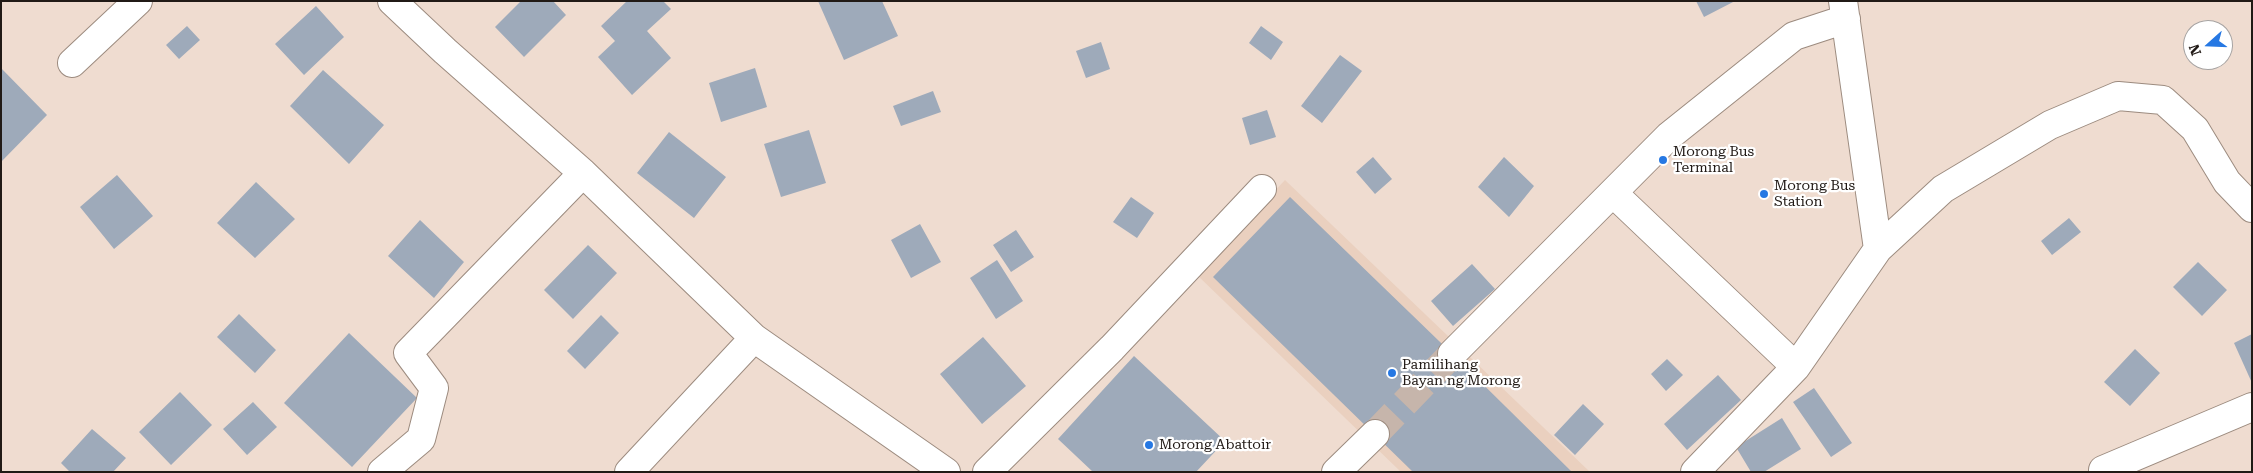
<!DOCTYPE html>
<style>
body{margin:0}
#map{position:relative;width:2253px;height:473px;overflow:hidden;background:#efdcd0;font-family:"Roboto Serif",serif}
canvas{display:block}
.frame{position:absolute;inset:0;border:2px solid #211a16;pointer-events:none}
.north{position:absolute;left:2183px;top:20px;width:50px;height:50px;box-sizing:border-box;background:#fff;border:1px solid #a6a3a2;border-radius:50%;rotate:250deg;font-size:14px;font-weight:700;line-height:20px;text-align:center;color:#211a16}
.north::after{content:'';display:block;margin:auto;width:18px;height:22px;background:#2678e3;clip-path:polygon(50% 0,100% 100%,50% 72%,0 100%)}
</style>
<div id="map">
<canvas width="2253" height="473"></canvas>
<div class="frame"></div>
<div class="north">N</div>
</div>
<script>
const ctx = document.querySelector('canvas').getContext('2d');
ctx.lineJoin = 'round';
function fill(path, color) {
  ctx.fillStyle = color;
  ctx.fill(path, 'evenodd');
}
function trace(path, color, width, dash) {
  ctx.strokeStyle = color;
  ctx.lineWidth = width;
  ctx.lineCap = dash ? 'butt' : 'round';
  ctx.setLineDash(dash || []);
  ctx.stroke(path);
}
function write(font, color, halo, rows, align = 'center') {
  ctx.font = font + ' "Roboto Serif",serif';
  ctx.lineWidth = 4.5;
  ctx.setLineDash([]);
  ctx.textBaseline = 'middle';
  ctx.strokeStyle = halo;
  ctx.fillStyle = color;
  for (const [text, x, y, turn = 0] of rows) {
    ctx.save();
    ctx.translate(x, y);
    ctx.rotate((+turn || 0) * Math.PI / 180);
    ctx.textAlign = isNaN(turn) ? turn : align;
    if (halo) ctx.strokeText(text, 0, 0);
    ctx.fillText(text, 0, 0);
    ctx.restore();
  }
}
fill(new Path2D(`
 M1285,180L1590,472H1401L1196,274Z`), '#ead0bf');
fill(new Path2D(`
 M521,1H553L566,15L524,57L495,27Z
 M627,1H663L671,9L647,31L671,58L632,95L598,57L615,41L601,26Z
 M818,1H882L898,36L844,60Z
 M1696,1H1735L1704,17Z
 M316,6L344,37L304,75L275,44Z
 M187,26L200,40L179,59L166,45Z
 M1261,26L1283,42L1271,60L1249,43Z
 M1101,42L1110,69L1086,78L1076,51Z
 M1340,55L1362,71L1322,123L1301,106Z
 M1,68L47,115L1,162Z
 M755,68L767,107L721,122L709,83Z
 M323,70L384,125L349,164L290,106Z
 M933,91L941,112L901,126L893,106Z
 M1267,110L1276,137L1250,145L1242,118Z
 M809,130L826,183L781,197L764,144Z
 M669,132L726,177L694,218L637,173Z
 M1373,157L1392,179L1375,194L1356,172Z
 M1504,157L1534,186L1509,217L1478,187Z
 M117,175L153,216L114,249L80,207Z
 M256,182L295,219L255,258L217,223Z
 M1131,197L1154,213L1137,238L1113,222Z
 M1290,197L1439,341L1572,472H1413L1213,277Z
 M2069,218L2081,232L2052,255L2041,241Z
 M420,220L464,262L434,298L388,256Z
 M920,224L941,262L911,278L891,240Z
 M1016,230L1034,257L1011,272L993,245Z
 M588,245L617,273L573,319L544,290Z
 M997,260L1023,301L996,319L970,278Z
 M2198,262L2227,290L2202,316L2173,287Z
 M1472,264L1495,289L1453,326L1431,301Z
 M239,314L276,350L255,373L217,337Z
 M601,315L619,333L585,369L567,351Z
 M349,333L417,398L352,467L284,403Z
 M2252,334V383L2234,343Z
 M983,337L1026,386L982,424L940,374Z
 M2135,349L2160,373L2130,406L2104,382Z
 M1134,356L1225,441L1196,472H1093L1058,439Z
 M1667,359L1683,375L1666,391L1651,374Z
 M1718,375L1741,400L1687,450L1664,424Z
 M1814,388L1852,443L1831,457L1793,402Z
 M180,392L212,425L171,465L139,432Z
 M253,402L277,427L247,455L223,429Z
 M1583,404L1604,424L1575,455L1554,435Z
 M1782,418L1801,449L1764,472H1751L1736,447Z
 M92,429L126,458L113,472H70L61,463Z`), '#9eaaba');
trace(new Path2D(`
 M1375,434L1452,354`), '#c6b5ab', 28, [28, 14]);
const minor = new Path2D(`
 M392,1L445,51L583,173L754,338L946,472
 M1843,1L1878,249
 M72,63L138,1
 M1613,193L1796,367
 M1452,354L1669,136L1794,36L1846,19
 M2103,470L2252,407
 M382,472L421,439L434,388L408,353L583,173
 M629,472L754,338
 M987,472L1112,348L1262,189
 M1336,472L1375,434
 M1695,472L1796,367L1878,249L1943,189L2050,125L2118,96L2163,100L2195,129L2227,182L2252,208`);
trace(minor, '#9c8b7f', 30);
trace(minor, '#fff', 28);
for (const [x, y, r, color] of [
 [1663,160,5,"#2678e3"],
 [1764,194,5,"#2678e3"],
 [1392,373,5,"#2678e3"],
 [1149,445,5,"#2678e3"]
]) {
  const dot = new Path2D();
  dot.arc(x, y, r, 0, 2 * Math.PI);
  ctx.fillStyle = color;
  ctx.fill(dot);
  trace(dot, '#fff', 2);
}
write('14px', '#211a16', '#fff', [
 ["Morong Bus",1673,152],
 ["Terminal",1673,168],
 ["Morong Bus",1774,186],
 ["Station",1774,202],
 ["Pamilihang",1402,365],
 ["Bayan ng Morong",1402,381],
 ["Morong Abattoir",1159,445]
], 'left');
</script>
